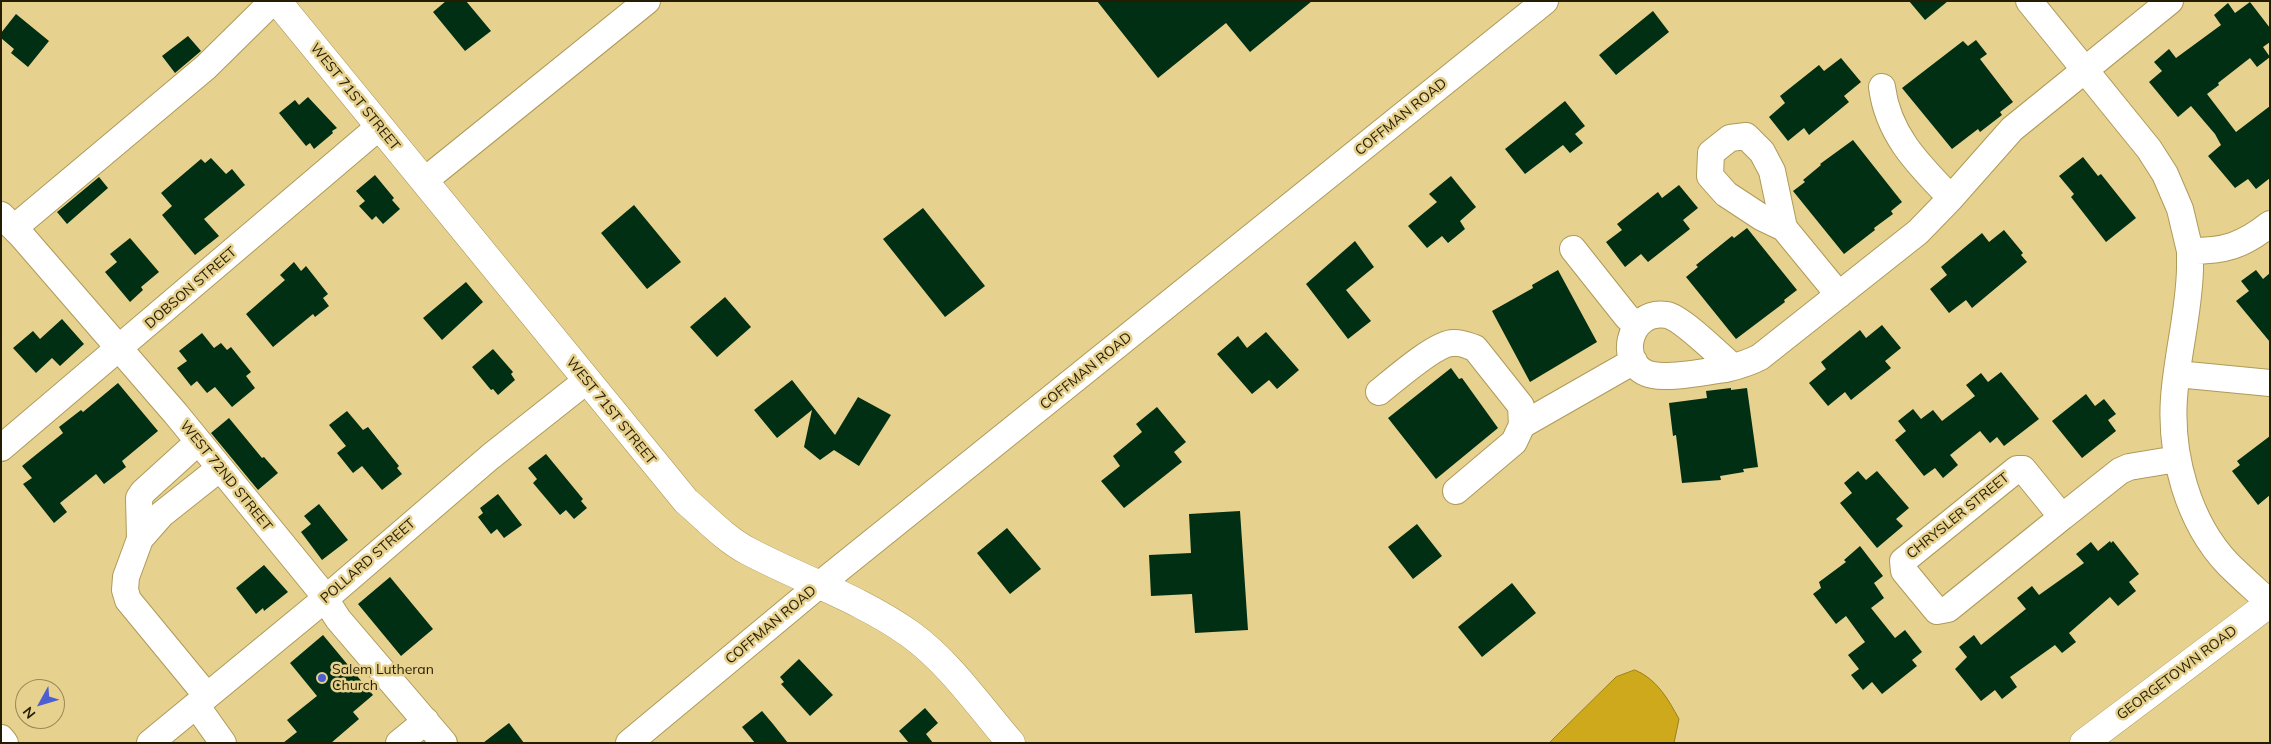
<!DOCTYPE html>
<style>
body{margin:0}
#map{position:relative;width:2271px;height:744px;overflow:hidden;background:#e7d18e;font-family:Mulish,sans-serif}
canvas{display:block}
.frame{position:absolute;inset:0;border:2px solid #251d02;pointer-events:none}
.north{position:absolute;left:15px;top:679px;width:50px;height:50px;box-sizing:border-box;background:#e7d18e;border:1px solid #998956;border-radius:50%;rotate:231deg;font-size:14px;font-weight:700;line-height:20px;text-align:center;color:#251d02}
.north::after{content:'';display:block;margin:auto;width:18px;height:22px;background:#4b5ed2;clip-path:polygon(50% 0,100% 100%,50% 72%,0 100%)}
</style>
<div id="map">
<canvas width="2271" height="744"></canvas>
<div class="frame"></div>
<div class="north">N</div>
</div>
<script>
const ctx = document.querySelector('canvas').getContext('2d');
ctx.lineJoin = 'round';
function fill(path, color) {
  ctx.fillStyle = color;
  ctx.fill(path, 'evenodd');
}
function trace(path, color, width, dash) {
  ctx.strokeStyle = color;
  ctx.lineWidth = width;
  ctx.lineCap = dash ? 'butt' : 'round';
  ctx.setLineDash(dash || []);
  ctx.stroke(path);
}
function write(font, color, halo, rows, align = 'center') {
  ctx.font = font + ' Mulish,sans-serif';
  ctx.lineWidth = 5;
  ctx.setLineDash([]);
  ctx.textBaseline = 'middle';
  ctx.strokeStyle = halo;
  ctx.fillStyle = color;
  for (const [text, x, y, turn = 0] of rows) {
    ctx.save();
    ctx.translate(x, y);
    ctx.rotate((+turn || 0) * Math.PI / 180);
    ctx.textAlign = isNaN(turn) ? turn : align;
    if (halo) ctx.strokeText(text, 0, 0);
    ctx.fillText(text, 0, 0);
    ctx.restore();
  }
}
const water = new Path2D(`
 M1635,670C1657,679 1668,699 1679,719L1674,743H1549L1616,677Z`);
fill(water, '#cfa91c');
trace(water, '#9c7f14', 1);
fill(new Path2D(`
 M446,1H466L491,31L465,51L433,12Z
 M1097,1H1312L1250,52L1226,23L1158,78Z
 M1909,1H1948L1925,20Z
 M2250,2L2270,28V42L2263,47L2270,57L2257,67L2250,58L2218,83L2219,85L2207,94L2236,132L2270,106V178L2256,189L2248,179L2235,188L2208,156L2221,145L2215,134L2191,106L2178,117L2149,82L2162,71L2154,62L2169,49L2176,58L2221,25L2214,15L2228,3L2235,13Z
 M1653,11L1669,32L1616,75L1599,55Z
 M16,14L49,41L28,67L11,53L14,49L1,38V33Z
 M188,36L201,51L175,73L162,56Z
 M1976,40L1987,54L1980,59L2013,102L2000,112L2002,115L1980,132L1978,129L1952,149L1902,88L1963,41L1968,46Z
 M1841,58L1861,82L1844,96L1849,102L1809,135L1804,128L1788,141L1769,117L1785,103L1780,96L1819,65L1824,71Z
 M308,97L337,128L332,131L333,133L314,149L310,143L306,146L279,113L295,100L299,105Z
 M1565,101L1585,126L1575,134L1583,143L1570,153L1563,145L1525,174L1505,149Z
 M1853,140L1902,202L1891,211L1893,214L1874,228L1875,230L1844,254L1793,191L1805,182L1803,180L1821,165L1820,164Z
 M2083,157L2098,176L2101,174L2136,218L2106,242L2071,197L2074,194L2059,176Z
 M211,158L226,174L232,169L245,185L204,219L219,236L195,255L162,215L172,206L161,193L201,159L205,163Z
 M375,175L394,198L392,200L400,209L383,224L376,216L372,220L359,206L365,201L356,191Z
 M1451,176L1476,207L1460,221L1465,229L1448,243L1442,236L1427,248L1408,226L1437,202L1429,194Z
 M99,177L108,188L67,224L57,212Z
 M1679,185L1698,208L1683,220L1690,229L1648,262L1641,254L1625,267L1606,242L1622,230L1617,224L1658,192L1662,198Z
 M634,205L681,262L647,289L601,233Z
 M923,208L985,286L945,317L883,239Z
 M1747,228L1797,290L1784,300L1785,302L1736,339L1686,277L1698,267L1696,265L1732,236L1734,238Z
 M2004,230L2023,253L2021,255L2027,262L1972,308L1966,300L1949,313L1930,289L1947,275L1941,267L1982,233L1989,242Z
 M130,238L159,272L141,287L143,290L130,302L105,272L117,262L110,254Z
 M1355,241L1374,267L1346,290L1371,321L1348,339L1306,284Z
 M294,262L301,271L306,266L328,294L323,298L329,306L315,317L313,314L273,347L246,314L285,280L280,275Z
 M1558,270L1597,342L1530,382L1492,311L1533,288L1532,285Z
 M2256,270L2263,279L2270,273V342L2236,301L2249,291L2241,281Z
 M466,282L483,302L442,340L423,318Z
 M725,297L751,327L717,357L690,327Z
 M62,319L84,344L60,366L52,358L36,373L13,348L33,331L40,339Z
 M1882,325L1901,348L1885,361L1891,368L1851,400L1845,392L1828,406L1809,383L1826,369L1821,362L1860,330L1866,338Z
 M1266,332L1299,370L1277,389L1269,380L1252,394L1217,354L1238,336L1247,348Z
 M202,333L214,348L221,343L227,350L231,347L251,372L246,376L255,388L232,407L215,387L207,393L197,381L191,386L177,368L187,361L179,351Z
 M493,349L513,372L511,374L515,380L498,395L493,389L491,390L472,367Z
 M1451,368L1459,379L1462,378L1498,428L1436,479L1388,418Z
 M2001,372L2039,419L2004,446L1997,437L1990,443L1980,431L1950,455L1958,465L1943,478L1935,468L1924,476L1895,440L1906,431L1898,421L1913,409L1921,419L1933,410L1942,421L1975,396L1966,385L1981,373L1988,382Z
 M792,380L835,435L858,397L891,415L859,466L834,450L820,460L804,447L812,410L777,438L754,410Z
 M118,383L158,431L122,461L126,467L104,484L96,474L60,503L67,512L54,523L23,484L32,478L22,466L63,433L59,427L81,410L83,412Z
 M1731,388V390L1747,388L1758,467L1743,469L1744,472L1720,476L1721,480L1682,483L1676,435L1673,436L1669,403L1707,398L1706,391Z
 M2086,394L2095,406L2104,399L2116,414L2108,420L2116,431L2082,458L2052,421Z
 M1157,407L1186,442L1174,452L1182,462L1124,508L1101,481L1120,466L1113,456L1142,432L1136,424Z
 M347,411L363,430L368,427L399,466L397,468L402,474L382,490L362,466L353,473L337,453L346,446L329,425Z
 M229,418L262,458L264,457L278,473L258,490L211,433Z
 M2270,436V495L2258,505L2232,471L2240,465L2237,461Z
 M546,454L583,499L581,501L587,508L574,519L566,510L560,515L533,483L537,479L528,468Z
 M1858,471L1866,480L1877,471L1909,508L1896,519L1903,526L1877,548L1840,503L1852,493L1844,483Z
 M498,494L522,525L504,538L497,529L491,534L478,517L483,513L480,508Z
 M319,504L348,540L322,560L301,532L311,524L304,516Z
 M1240,511L1248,630L1195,633L1192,594L1151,596L1149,555L1191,553L1189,514Z
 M1417,524L1442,556L1413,579L1388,547Z
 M1007,528L1041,569L1010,594L977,553Z
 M2110,541L2111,543L2113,541L2139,574L2129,582L2136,591L2118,606L2110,597L2069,633L2076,642L2062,653L2055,645L2010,677L2017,687L2002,699L1995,690L1981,701L1955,669L1967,657L1959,647L1974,635L1981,645L2026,609L2017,598L2032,586L2039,595L2084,563L2076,554L2091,542L2098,551Z
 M1860,546L1883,576L1874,583L1884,598L1871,608L1895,638L1905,630L1922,652L1912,660L1917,666L1882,694L1872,682L1863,690L1851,675L1859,669L1848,655L1865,642L1846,616L1836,624L1813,594L1821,588L1819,582L1846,562L1844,560Z
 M264,565L288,592L264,611L263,608L256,614L236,588Z
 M390,577L433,629L401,656L358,604Z
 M1512,583L1536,613L1482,657L1458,627Z
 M323,635L373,695L353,712L359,719L331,743H283L297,732L287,720L317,696L290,663Z
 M799,659L833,695L810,716L781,684L784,682L780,677Z
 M925,708L938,723L926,734L933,743H909L899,731Z
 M762,711L773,724L788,743H755L742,727Z
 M509,723L524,743H483Z`), '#002f13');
const minor = new Path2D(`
 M2029,1L2149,149L2165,174L2180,209L2190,251V269C2189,313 2177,355 2174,398C2170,455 2188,522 2228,564C2241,577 2256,590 2270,603
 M1882,87C1888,135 1919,165 1951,198
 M424,181L647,1
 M1,215L21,235L176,414L319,589L338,619L444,743
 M14,228L206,67L273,1
 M1784,228L1772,171L1762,152L1746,136L1730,138L1711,153L1710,176L1726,194L1761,217L1784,228L1839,295
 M1573,249L1627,317L1637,325
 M2190,251C2225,251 2242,246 2270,224
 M1733,367C1719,355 1682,318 1667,315C1627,308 1615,368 1653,375C1670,379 1707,371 1726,369C1738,366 1749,363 1760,357L1918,232L1951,198L2012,129L2170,1
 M2177,374L2270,383
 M1379,392C1394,380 1436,343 1453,343C1461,342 1468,346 1475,348L1521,406L1522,425
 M1,448L380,126
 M2017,469H2023L2062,517L1948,609L1937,611L1904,571L1903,561Z
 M1456,491L1514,442L1522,425L1634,361
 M2062,517L2120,471L2129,467L2177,459
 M140,539L139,498L143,492L198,442
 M207,696L128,600L125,590L126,577L140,539L162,514L220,468
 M196,705L223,743
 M1,738L5,743
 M150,743L325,599L490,457L586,381
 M399,743L426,721
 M629,743L819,585L1545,1`);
const major = new Path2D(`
 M277,1L686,501C706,518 725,539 748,551C801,579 861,599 910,634C950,663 979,706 1011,743
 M2084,743L2270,603`);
trace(minor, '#af9a59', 28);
trace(major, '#af9a59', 29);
trace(minor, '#fff', 26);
trace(major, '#fff', 28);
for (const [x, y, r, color] of [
 [322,678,5,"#4b5ed2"]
]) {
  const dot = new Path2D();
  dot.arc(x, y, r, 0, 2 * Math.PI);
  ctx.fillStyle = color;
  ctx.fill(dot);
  trace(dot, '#e7d18e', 2);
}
write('14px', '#251d02', '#e7d18e', [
 ["WEST 71ST STREET",355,97,51],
 ["COFFMAN ROAD",1401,117,-39],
 ["DOBSON STREET",191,288,-41],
 ["COFFMAN ROAD",1086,371,-39],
 ["WEST 71ST STREET",611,411,51],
 ["WEST 72ND STREET",226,476,51],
 ["CHRYSLER STREET",1958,516,-39],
 ["POLLARD STREET",368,561,-41],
 ["COFFMAN ROAD",771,625,-40],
 ["GEORGETOWN ROAD",2177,673,-37]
]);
write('14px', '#251d02', '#e7d18e', [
 ["Salem Lutheran",332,670],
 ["Church",332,686]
], 'left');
</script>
